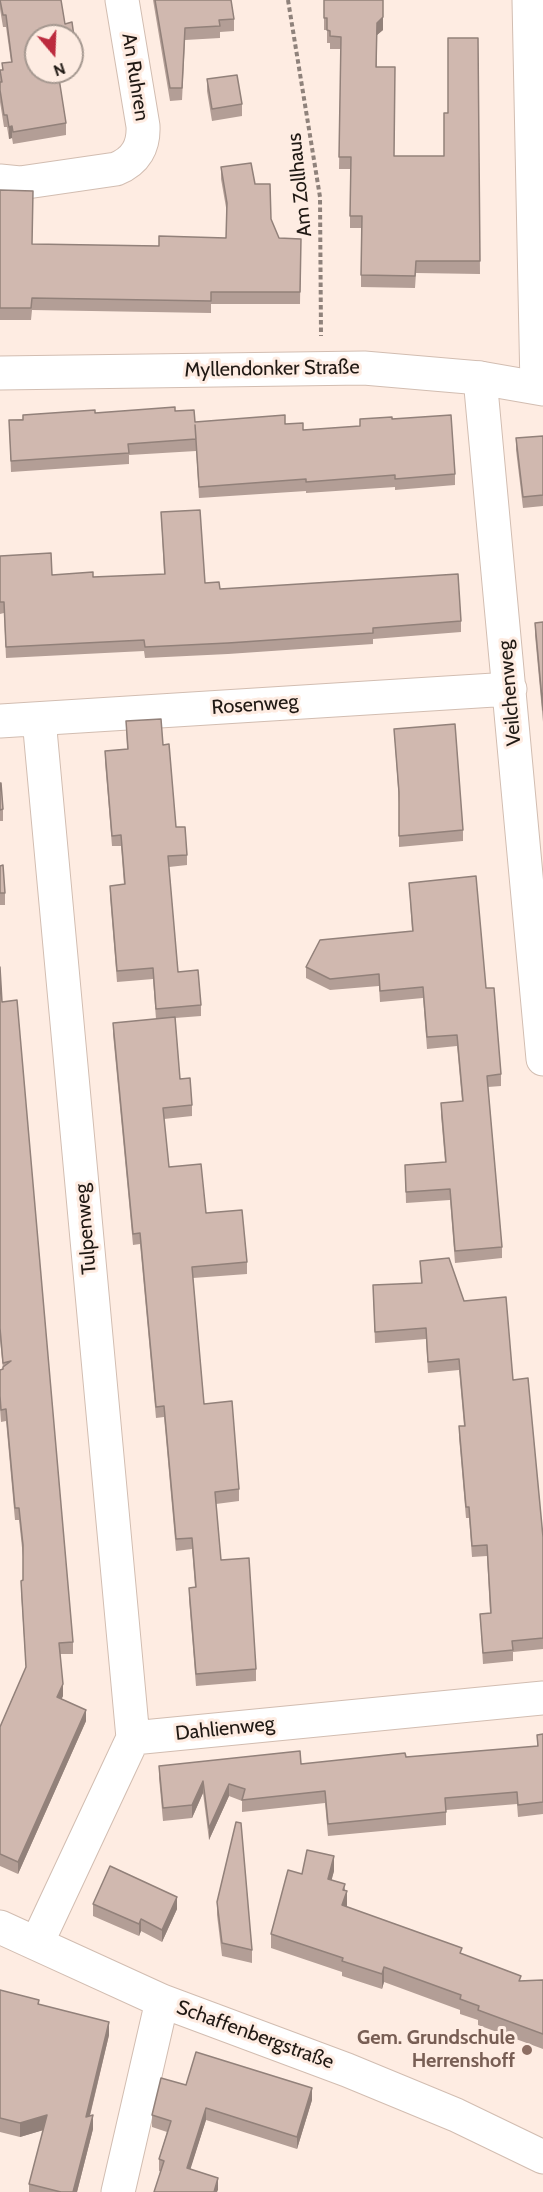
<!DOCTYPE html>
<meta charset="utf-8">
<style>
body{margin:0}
#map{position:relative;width:543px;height:2192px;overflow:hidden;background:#feece2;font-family:Cabin,sans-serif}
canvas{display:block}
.north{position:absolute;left:24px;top:24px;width:60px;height:60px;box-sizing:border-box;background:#feece2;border:2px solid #a59890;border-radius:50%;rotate:161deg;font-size:16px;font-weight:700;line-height:24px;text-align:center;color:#201914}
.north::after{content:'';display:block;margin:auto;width:21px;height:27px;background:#bc2b3e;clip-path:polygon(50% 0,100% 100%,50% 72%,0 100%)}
</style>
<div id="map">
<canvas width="543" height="2192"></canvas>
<div class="north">N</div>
</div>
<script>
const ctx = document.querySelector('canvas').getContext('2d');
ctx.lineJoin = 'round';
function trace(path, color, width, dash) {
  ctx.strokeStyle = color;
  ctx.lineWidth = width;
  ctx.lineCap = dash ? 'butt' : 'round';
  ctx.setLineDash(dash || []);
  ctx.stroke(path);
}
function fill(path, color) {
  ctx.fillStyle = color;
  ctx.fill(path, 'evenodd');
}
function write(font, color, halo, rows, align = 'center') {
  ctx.font = font + ' Cabin,sans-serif';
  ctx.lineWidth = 6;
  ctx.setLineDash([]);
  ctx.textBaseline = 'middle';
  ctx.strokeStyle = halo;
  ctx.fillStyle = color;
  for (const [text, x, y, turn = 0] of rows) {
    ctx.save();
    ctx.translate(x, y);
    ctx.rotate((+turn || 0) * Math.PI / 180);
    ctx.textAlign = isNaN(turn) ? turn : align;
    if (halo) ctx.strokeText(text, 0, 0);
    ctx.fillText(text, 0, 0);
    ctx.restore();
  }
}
const minor = new Path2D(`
 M529,0L537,387
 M0,181L20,183L116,169C136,161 144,146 143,126L122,0
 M480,378L543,1059
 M39,719L133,1738
 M0,721L510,689
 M0,1927L162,2001L347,2070L456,2115L543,2157
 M37,1943L133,1738L543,1698
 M118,2192L162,2001`);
const tertiary = new Path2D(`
 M0,373L364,368L480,378L543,389`);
trace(minor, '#d2bdb1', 35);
trace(tertiary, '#d2bdb1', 35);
trace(new Path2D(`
 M288,0L320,197L321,336`), '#8f827b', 4, [4.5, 3]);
trace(minor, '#fff', 33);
trace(tertiary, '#fff', 33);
fill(new Path2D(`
 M0,0H61L65,24L72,22L76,51V63L72,64V36H36V72H58L66,123V135L13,144L12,138L9,139L7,127H4L0,102V70H2V63L11,62L6,27H3L0,9Z
 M153,0H231L234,19V31L220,32V38L185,40L182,100L170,101Z
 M324,0L383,30L377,35V67L394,156H444L448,113L478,38L480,274L416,273L415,288L361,287V228H350V169H339L341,49H330V43H327V30H324Z
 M207,79L242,104V116L212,121L207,91Z
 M221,167L255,184L279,238L301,239L300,304H211V313L32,310L31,320H0V190L32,244L159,246L226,238L227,213L221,179Z
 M175,411L195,422L285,424L303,430L360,426V419H392L455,474V485L395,490V487L306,493V491L199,498L196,448V451L129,455V464L11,472L9,420L95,413Z
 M543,436V506L523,508L516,450V438Z
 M161,512L205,583L220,589L461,621V632L373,639V644L228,654L145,658L144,651L6,658L4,613L0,614V556L52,575L93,577L164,574Z
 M543,622V722L535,635V623Z
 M126,721L163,745L176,827L187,855V865L169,867L178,972L201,1005V1016L175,1018L180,1079L192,1105V1116L164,1119L169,1167L247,1262V1274L193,1278L204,1404L239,1489V1501L216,1504L221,1560L256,1669V1681L196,1686L189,1599V1588L195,1587L192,1549L176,1551L164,1417L156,1418L140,1244L133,1245L113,1034V1023L156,1019L153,979L117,982L110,897V886L124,885L121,846H112L105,762V751L127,749Z
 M394,729L463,830V841L399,847V803Z
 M0,783L3,809V821H0Z
 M0,866L5,893V905H0Z
 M409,883L486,988L501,1074V1086L488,1087L502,1247V1258L455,1263L450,1200L406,1203L405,1165L445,1162L441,1115V1103L462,1101L457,1046L427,1049L423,998L380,1002L379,986L330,990L306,978V967L412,931Z
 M0,967L2,1002L73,1642V1654H60L63,1696L61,1699L86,1721L18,1874L0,1866V1727L26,1668L21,1592V1581L23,1580V1557L19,1520H15L6,1421L1,1422L0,1408V1370L3,1369L0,1340Z
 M420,1261L464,1301L513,1380L543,1537V1649L513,1652V1661L483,1664L480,1614L490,1613L487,1556L472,1557L469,1518H466L459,1437V1426H464L459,1370L428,1373L426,1339L375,1343L373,1285L421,1283Z
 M543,1734V1814L518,1817L517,1804L446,1810V1825L328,1836L325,1803L242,1812V1801L229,1796L209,1840L203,1793L192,1818L163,1821L159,1778V1766L301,1764L406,1757L537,1746V1735Z
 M334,1871L331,1880L345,1891L346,1907L462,1954L521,1981L543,1980V2049L478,2025V2020L460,2014V2010L384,1982L382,1989L342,1976V1972L271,1948V1934L302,1874Z
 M217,1902L252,1950V1963L222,1956L217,1915Z
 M93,1904L177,1909L162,1942L141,1931L139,1936L93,1916Z
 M0,1990L39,2004L109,2035L90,2116L93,2129L77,2192H29V2184L43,2130L20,2137L0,2132Z
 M186,2085L312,2100L297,2149L206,2120L190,2169L218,2190L159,2171V2159L167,2132L152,2127V2115Z`), '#b39e96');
fill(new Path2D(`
 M383,0V30L377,35V23Z
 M12,126V138L9,139V127Z
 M63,1684V1696L57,1709V1697Z
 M86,1710V1721L18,1874V1862Z
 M203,1781V1793L192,1818V1805Z
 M229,1784V1796L209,1840V1828Z
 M334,1856V1871L328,1894V1879Z
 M345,1884V1896L347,1891V1906L342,1920V1905Z
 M177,1897V1909L162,1942V1930Z
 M141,1919V1931L139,1936V1924Z
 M384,1967V1982L382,1989V1974Z
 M109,2022V2035L86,2131V2117Z
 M312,2088V2100L297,2149V2137Z
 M206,2108V2120L187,2180V2168Z
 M47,2115V2129L20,2137V2123Z
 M93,2115V2129L77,2192H73Z
 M218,2178V2190L217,2192H214Z`), '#92817a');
const building = new Path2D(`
 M0,0H61L65,24L72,22L76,51L72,52V36H36V72H58L66,123L13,132L12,126L9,127L7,115H4L0,90V82H2L0,70H3L2,63L12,62L6,15H3Z
 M155,0H231L234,19L219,20L220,26L185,28L182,88H170Z
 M324,0H383V17L377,23L376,67H395L394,156H444V113H448V38H478L480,261H416L415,276L361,275L362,216H350L351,157H339L341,37L330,36V31L327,30V18H324Z
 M237,75L242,104L212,109L207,79Z
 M251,163L255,184H270L271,219L279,238L301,239L300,292H211V301L32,298L31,308H0V190L33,191L32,244L159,246V236L226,238L227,203L221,167Z
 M175,407V411L194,410L195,422L285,415V424L303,423V430L360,426V419L392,417V419L451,415L455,474L395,479V475L306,482V479L199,487L195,425L196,439L128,444L129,453L11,461L9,420H23V415L95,410V413Z
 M543,436V495L523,497L516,438Z
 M200,510L205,583L219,582L220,589L458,574L461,621L373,628V633L228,643L145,647L144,640L6,647L4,602H0V556L51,553L52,575L93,572V577L165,574L161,512Z
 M543,622V710L535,623Z
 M161,719L163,745L169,744L176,827H185L187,855L168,856L178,972L198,970L201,1005L156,1009L153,968L117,971L110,886L125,884L121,835L112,836L105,751L128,749L126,721Z
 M455,724L463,830L399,836V792L394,729Z
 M0,783H1L3,809L0,810Z
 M3,865L5,893H0V866Z
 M476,876L486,988H494L501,1074L487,1076L502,1247L455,1251L450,1189L406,1192L405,1165L446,1162L441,1103L463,1101L457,1035L427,1037L423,987L380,991L379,974L330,979L306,967L320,940L413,931L409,883Z
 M0,967L2,1002L17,1000L73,1642L59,1643L63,1684L57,1697L86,1710L18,1862L0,1854V1727L26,1667L21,1581L23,1580V1545L19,1508H15L6,1409L1,1410L0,1396V1370L3,1369V1367L11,1361L3,1363L0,1328Z
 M175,1017L180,1079L190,1078L192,1105L163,1108L169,1167L201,1164L206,1213L242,1210L247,1262L192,1267L204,1404L232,1401L239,1489L215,1492L221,1560L249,1558L256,1669L196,1674L189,1588L196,1587L192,1538L176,1539L164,1406L156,1407L140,1233L133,1234L113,1023Z
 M449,1258L464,1301L506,1297L513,1380L528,1378L543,1537V1638L512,1641L513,1650L483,1653L480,1614L491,1613L487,1545L472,1546L469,1507H466L459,1426H465L459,1359L428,1362L426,1328L375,1332L373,1285L422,1283L420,1261Z
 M543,1734V1802L518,1805L517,1792L445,1798L446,1812L328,1824L325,1791L242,1800L245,1789L229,1784L209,1828L203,1781L192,1805L163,1808L159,1766L300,1751L301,1764L405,1753L406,1757L538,1746L537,1735Z
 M236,1822L241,1823L252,1950L222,1943L217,1902Z
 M307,1850L334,1856L328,1879L345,1884L343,1890L347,1891L342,1905L462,1948L460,1953L521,1976L519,1981L543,1980V2034L478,2010L479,2006L460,1999L461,1995L384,1967L382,1974L342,1961L343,1958L271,1934L288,1870L302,1874Z
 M110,1866L177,1897L162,1930L141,1919L139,1924L93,1904Z
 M0,1990L39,2000L38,2004L109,2022L86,2117L93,2115L73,2192H61L29,2184L47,2115L20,2123L0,2118Z
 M196,2052L312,2088L297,2137L206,2108L187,2168L218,2178L214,2192H154L164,2161L159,2159L171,2121L152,2115L161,2078L186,2085Z`);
fill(building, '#d0b8af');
trace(building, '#92817a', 1.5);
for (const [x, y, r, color] of [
 [527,2050,6,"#8d6e63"]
]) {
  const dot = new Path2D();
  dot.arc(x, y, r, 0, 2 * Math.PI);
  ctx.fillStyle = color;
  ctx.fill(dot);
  trace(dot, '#feece2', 2);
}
write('20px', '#201914', '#feece2', [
 ["An Ruhren",135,77,81],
 ["Am Zollhaus",300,185,-96],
 ["Myllendonker Straße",272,369,-1],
 ["Veilchenweg",510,693,-95],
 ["Rosenweg",255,705,-4],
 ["Tulpenweg",86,1229,-95],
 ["Dahlienweg",225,1729,-6],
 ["Schaffenbergstraße",255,2035,20]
]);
write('bold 20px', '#785e54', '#feece2', [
 ["Gem. Grundschule",515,2038],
 ["Herrenshoff",515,2061]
], 'right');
</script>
